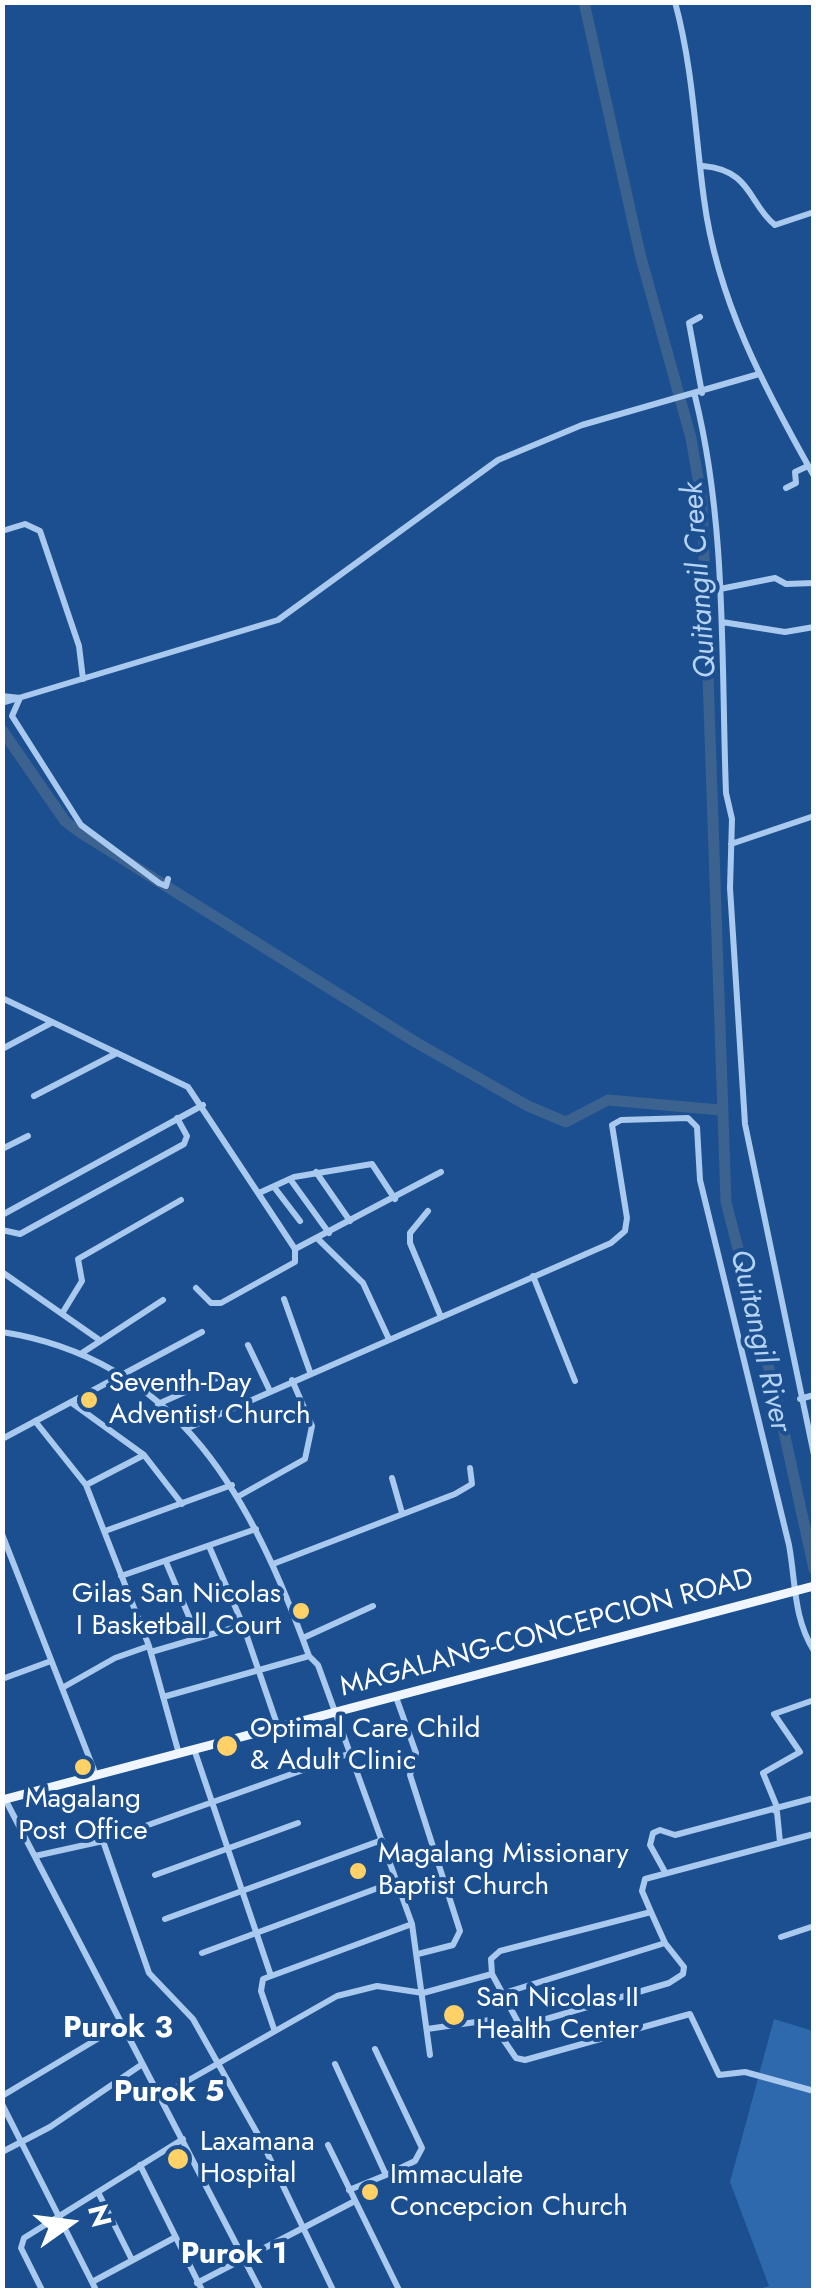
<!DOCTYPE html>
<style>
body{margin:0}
#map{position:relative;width:816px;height:2293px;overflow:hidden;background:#1b4f8f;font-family:Jost,sans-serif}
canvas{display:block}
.frame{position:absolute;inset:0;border:5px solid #fff;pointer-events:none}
.north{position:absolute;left:20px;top:2173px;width:100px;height:100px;-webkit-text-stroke:8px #1b4f8f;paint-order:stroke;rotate:76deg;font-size:28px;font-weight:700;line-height:40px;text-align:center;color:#fff}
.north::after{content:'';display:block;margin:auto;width:35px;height:45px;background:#fff;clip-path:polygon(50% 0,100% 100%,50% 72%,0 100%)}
</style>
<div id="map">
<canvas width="816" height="2293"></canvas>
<div class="frame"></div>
<div class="north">N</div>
</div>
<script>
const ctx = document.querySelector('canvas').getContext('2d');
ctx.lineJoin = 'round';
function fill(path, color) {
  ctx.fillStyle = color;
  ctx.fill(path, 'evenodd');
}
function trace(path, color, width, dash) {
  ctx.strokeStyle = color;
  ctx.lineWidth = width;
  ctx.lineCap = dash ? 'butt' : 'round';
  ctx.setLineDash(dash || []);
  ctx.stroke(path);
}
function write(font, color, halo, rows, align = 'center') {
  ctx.font = font + ' Jost,sans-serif';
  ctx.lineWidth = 8;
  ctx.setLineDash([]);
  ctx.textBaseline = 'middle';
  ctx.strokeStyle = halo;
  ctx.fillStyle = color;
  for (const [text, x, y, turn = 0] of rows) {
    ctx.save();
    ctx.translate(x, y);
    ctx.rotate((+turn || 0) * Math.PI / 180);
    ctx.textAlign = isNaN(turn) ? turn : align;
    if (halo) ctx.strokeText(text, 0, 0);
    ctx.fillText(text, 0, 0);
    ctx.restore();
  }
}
fill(new Path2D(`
 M774,2019L813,2031V2290H755L769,2286L730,2182Z`), '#2e69ad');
trace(new Path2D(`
 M584,2L640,254L691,438L702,501L726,1202L777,1400L814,1569
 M2,730L65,821L78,831L417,1043L528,1106L566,1122L608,1100L720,1110`), '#3c6290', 11);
trace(new Path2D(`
 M675,2C693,68 695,133 704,199C717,300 765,389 814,476
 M703,166C752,170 749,205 775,225L814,212
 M700,317L689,323L702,393
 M695,396C727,525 721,661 726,793L732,819L730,888L745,1124L814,1455
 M786,488L796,483L795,472L808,466
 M2,531L25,524L40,531L79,646L83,679
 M720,589L775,578L786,584L814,583
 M722,622L785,632L814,627
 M2,696L20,698L12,716L81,825L159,883L166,886L168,879
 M2,703L278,620L498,460L582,425L759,374
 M731,844L814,816
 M2,998L188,1087L295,1249L441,1172
 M2,1049L51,1023
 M34,1096L117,1053
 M2,1149L28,1136
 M316,1172L350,1221
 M290,1179L329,1233
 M274,1187L300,1221
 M259,1193L294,1177L372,1164L395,1199
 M428,1211L410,1233V1243L441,1317
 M2,1215L203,1105
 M2,1230L20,1234L184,1144L187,1136L177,1118
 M318,1239L363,1283L388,1337
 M2,1272L98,1339
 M533,1276L575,1381
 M196,1288L211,1303H221L295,1262V1249
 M284,1299L310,1372
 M63,1312L82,1281L78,1259L181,1200
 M2,1332C181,1360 253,1502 309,1656L318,1665L412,1924L430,2055
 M248,1345L269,1389
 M82,1353L163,1300
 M800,1399L814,1395
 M72,1403L144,1455L182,1504
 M158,1404L219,1377
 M35,1421L86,1485L149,1646L179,1754
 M188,1428L611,1243L625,1231L627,1218L612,1125L621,1120L688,1118L697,1127L700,1180L789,1545C796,1583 793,1617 814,1651
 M2,1439L202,1332
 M392,1478L402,1513
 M86,1485L144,1455
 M239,1496L305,1459L312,1426L292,1380
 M105,1531L232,1485
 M2,1534L96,1775
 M209,1546L243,1625L278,1727
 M166,1562L198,1638
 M273,1564L455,1494L472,1484L470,1468
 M121,1576L256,1529
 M303,1638L373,1606
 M151,1652L243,1625
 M2,1679L51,1661
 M62,1688L115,1658L149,1646
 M163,1697L309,1656
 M396,1697L416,1753L410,1775L460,1931L453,1945L418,1954
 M194,1749L271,1976
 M5,1799L260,2290
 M777,1807L763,1773L800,1752L774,1714L814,1700
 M772,1809L777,1812L780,1842
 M103,1841L149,1973L193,2019L261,2140L333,2290
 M35,1856L103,1841L351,1753
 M665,1872L650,1845L653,1833L660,1830L675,1835L814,1798
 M155,1875L298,1823
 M651,1912L642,1891L645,1879L814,1834
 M165,1919L382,1840
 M781,1937L814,1926
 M202,1953L397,1881
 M492,1974L519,2024
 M501,1994L665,1943
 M274,2029L261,1991L263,1979L412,1924
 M427,2029L490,2020L516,2058L525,2060L690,2014L719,2075L745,2072L814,2091
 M375,2049L422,2148L415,2161L386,2175
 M335,2064L386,2175L349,2190
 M2,2096L119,2026
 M159,2097L337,1996L377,1986L423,1993L492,1974L491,1959L500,1951L651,1912L665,1943L684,1967L683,1974L669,1983L502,2032
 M2,2104L96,2290
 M328,2145L399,2290
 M2,2152L50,2127L141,2065
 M140,2165L202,2290
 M98,2192L132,2260
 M92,2282L174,2238
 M197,2283L355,2201
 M42,2290L21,2248L24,2238L183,2139`), '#a9c9ee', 6);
trace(new Path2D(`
 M2,1800L814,1586`), '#f0f6ff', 9);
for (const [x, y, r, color] of [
 [89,1400,10,"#ffd166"],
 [301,1611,10,"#ffd166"],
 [227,1746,12,"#ffd166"],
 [83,1767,10,"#ffd166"],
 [358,1871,10,"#ffd166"],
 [454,2015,12,"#ffd166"],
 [178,2159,12,"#ffd166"],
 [370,2192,10,"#ffd166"]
]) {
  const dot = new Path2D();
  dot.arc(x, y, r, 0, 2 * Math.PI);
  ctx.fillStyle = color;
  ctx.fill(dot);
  trace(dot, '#1b4f8f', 4);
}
write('28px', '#fff', '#1b4f8f', [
 ["Seventh-Day",109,1384],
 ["Adventist Church",109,1416],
 ["Gilas San Nicolas",281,1595,"right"],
 ["I Basketball Court",281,1627,"right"],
 ["Optimal Care Child",250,1730],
 ["& Adult Clinic",250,1762],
 ["Magalang",83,1800,"center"],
 ["Post Office",83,1832,"center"],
 ["Magalang Missionary",378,1855],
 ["Baptist Church",378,1887],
 ["San Nicolas II",476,1999],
 ["Health Center",476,2031],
 ["Laxamana",200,2143],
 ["Hospital",200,2175],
 ["Immaculate",390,2176],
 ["Concepcion Church",390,2208]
], 'left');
write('28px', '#fff', '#1b4f8f', [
 ["MAGALANG-CONCEPCION ROAD",547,1634,-15]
]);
write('italic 30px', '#b5d3f5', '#1b4f8f', [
 ["Quitangil Creek",701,580,-94],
 ["Quitangil River",759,1341,77]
]);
write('bold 30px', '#fff', '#1b4f8f', [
 ["Purok 3",118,2030],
 ["Purok 5",169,2094],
 ["Purok 1",234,2256]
]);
</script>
